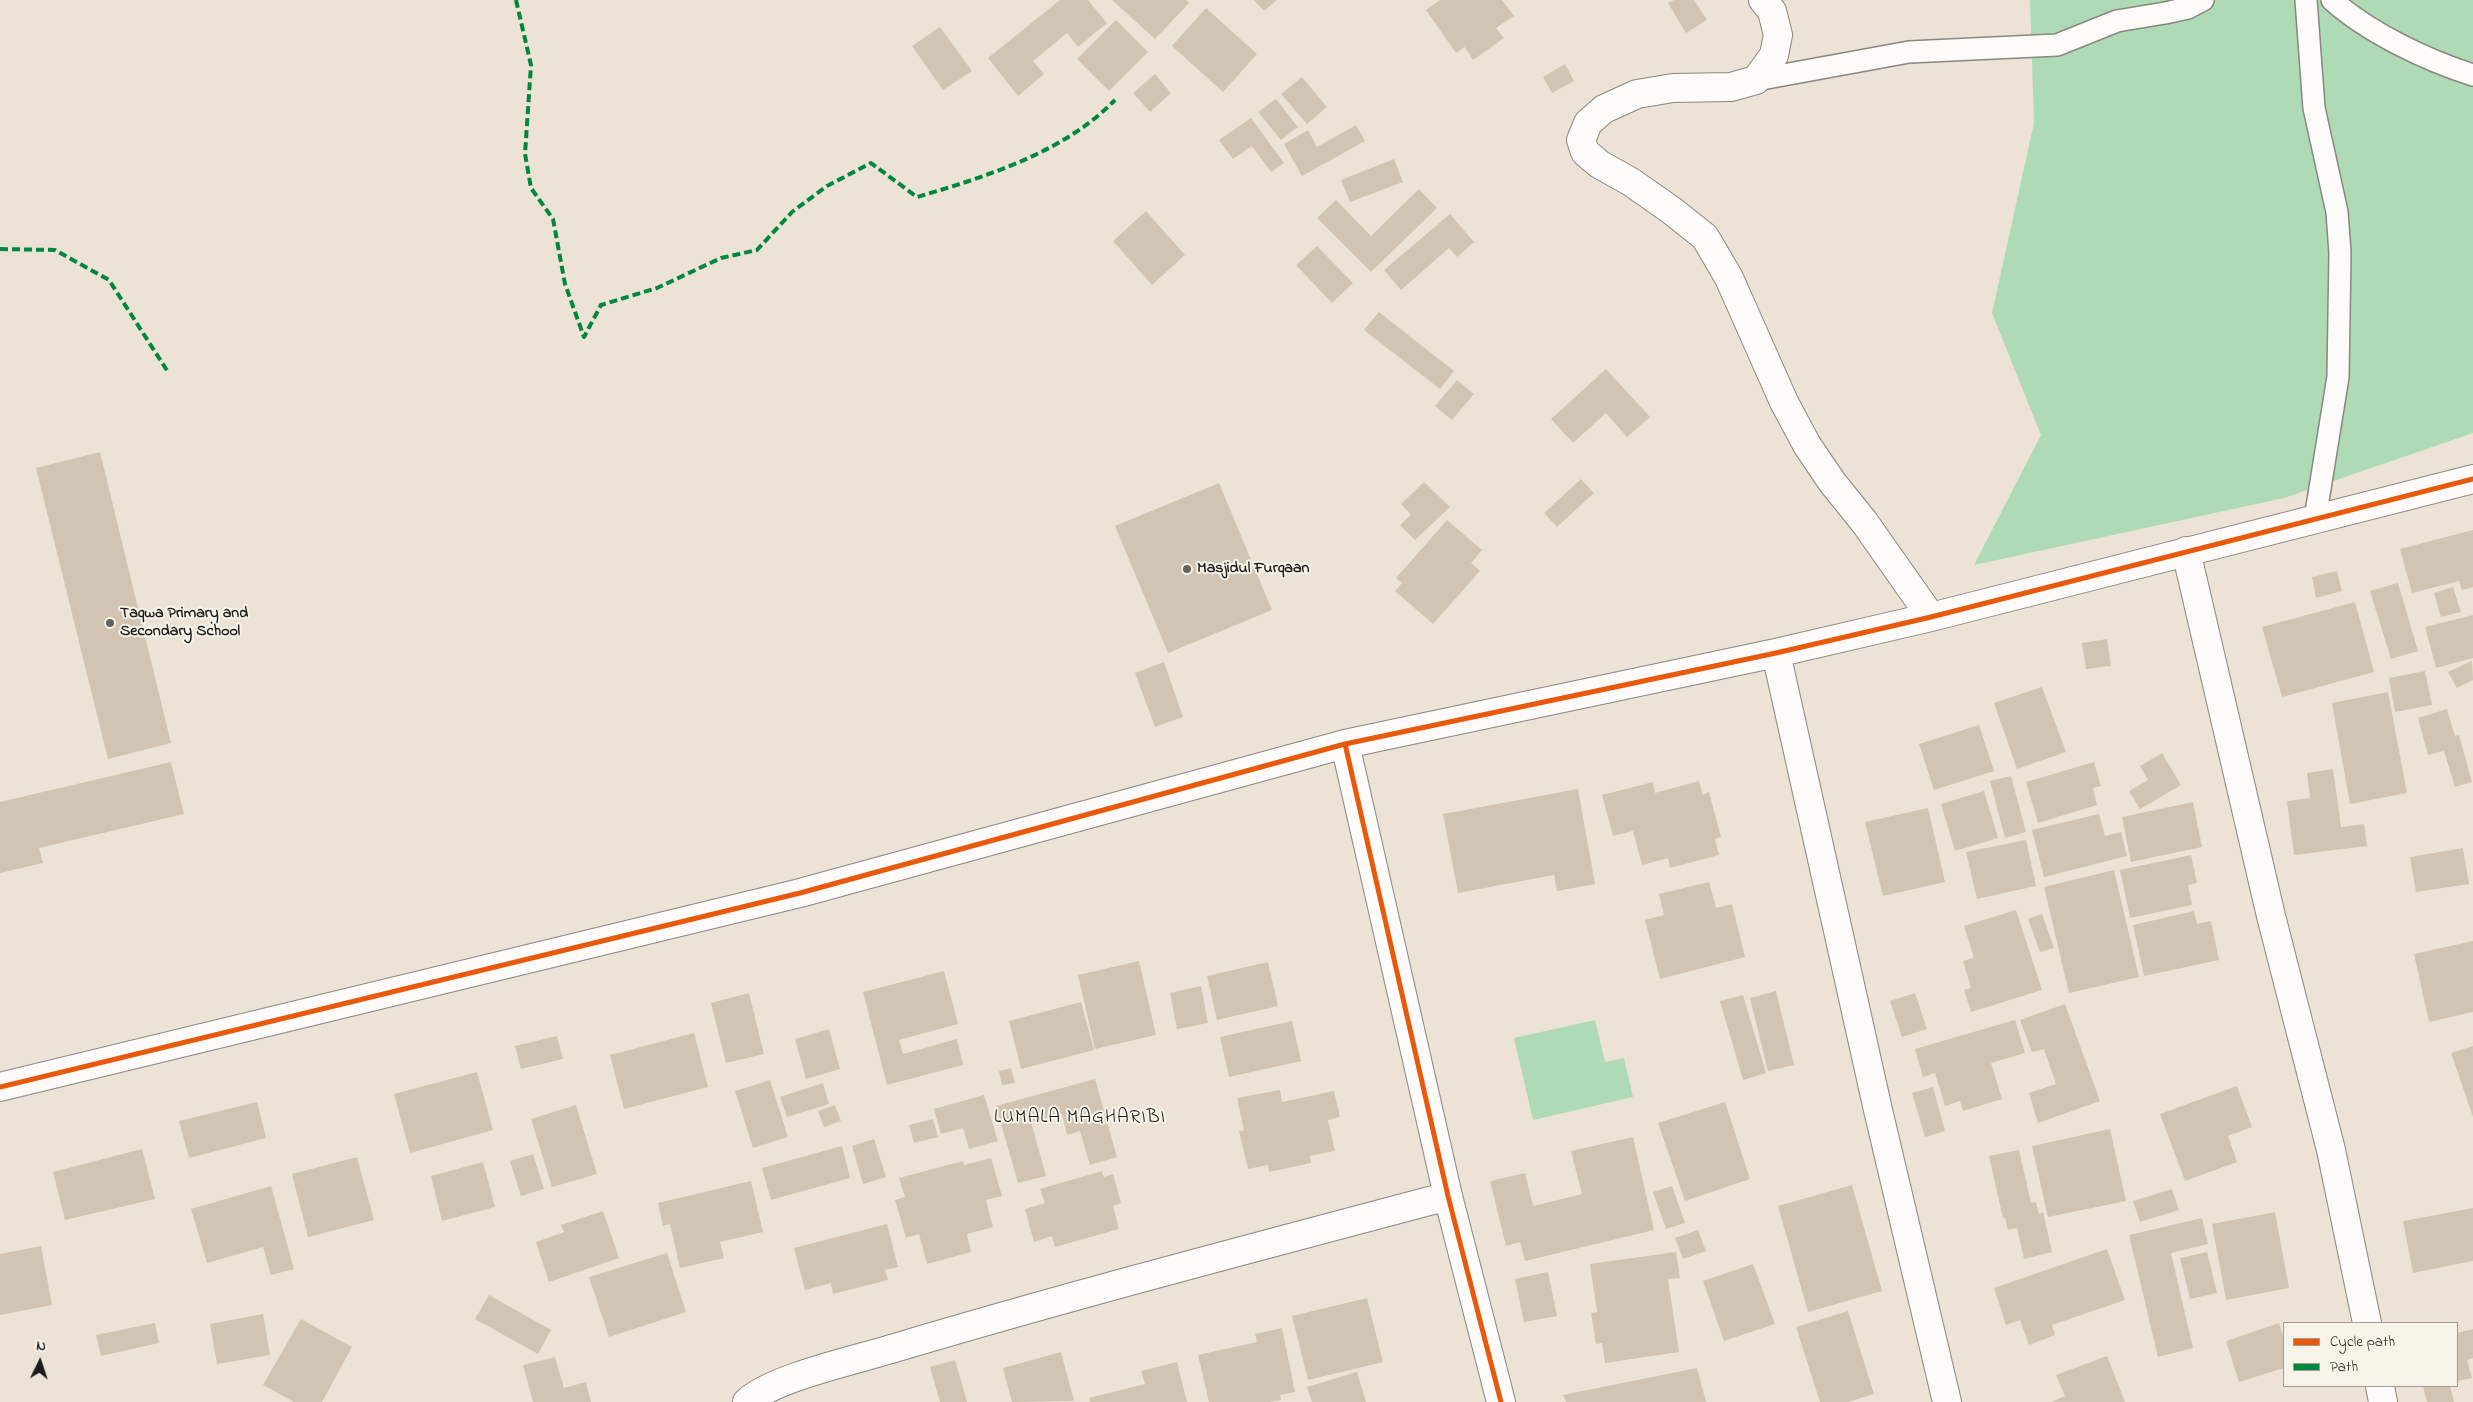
<!DOCTYPE html>
<style>
body{margin:0}
#map{position:relative;width:2473px;height:1402px;overflow:hidden;background:#ece3d6;font-family:"Indie Flower",sans-serif}
canvas{display:block}
.legend{position:absolute;left:2283px;top:1322px;width:175px;height:65px;box-sizing:border-box;background:#f7f3e8;border:1px solid #9f9d96;margin:0;padding:6px 9px;list-style:none;font-size:15px;color:#1c1c1c}
.legend li{display:flex;align-items:center;gap:10px;height:25px}
.legend b{width:25px;border:1px solid #9f9d96}
.north{position:absolute;left:15px;top:1337px;width:50px;height:50px;-webkit-text-stroke:4px #f7f3e8;paint-order:stroke;rotate:4deg;font-size:14px;font-weight:700;line-height:20px;text-align:center;color:#1c1c1c}
.north::after{content:'';display:block;margin:auto;width:18px;height:22px;background:#1c1c1c;clip-path:polygon(50% 0,100% 100%,50% 72%,0 100%)}
</style>
<div id="map">
<canvas width="2473" height="1402"></canvas>
<ul class="legend">
<li><b style="height:6px;background:#e8590c"></b>Cycle path</li>
<li><b style="height:6px;background:#00873e"></b>Path</li>
</ul>
<div class="north">N</div>
</div>
<script>
const ctx = document.querySelector('canvas').getContext('2d');
ctx.lineJoin = 'round';
function fill(path, color) {
  ctx.fillStyle = color;
  ctx.fill(path, 'evenodd');
}
function trace(path, color, width, dash) {
  ctx.strokeStyle = color;
  ctx.lineWidth = width;
  ctx.lineCap = dash ? 'butt' : 'round';
  ctx.setLineDash(dash || []);
  ctx.stroke(path);
}
function write(font, color, halo, rows, align = 'center') {
  ctx.font = font + ' "Indie Flower",sans-serif';
  ctx.lineWidth = 4;
  ctx.setLineDash([]);
  ctx.textBaseline = 'middle';
  ctx.strokeStyle = halo;
  ctx.fillStyle = color;
  for (const [text, x, y, turn = 0] of rows) {
    ctx.save();
    ctx.translate(x, y);
    ctx.rotate((+turn || 0) * Math.PI / 180);
    ctx.textAlign = isNaN(turn) ? turn : align;
    if (halo) ctx.strokeText(text, 0, 0);
    ctx.fillText(text, 0, 0);
    ctx.restore();
  }
}
fill(new Path2D(`
 M2030,0H2473V433L2284,498L1974,565L2041,435L1992,313L2034,123Z
 M1595,1020L1605,1062L1624,1058L1633,1097L1533,1120L1514,1038Z`), '#aedbb6');
fill(new Path2D(`
 M1060,0H1088L1107,23L1078,47L1067,33L1033,61L1044,74L1018,96L988,58Z
 M1112,0H1186L1189,3L1155,39Z
 M1254,0H1277L1264,11Z
 M1440,0H1502L1514,16L1496,28L1504,38L1473,60L1465,47L1456,53L1426,10Z
 M1674,0H1694L1707,20L1686,33L1668,3Z
 M1206,8L1257,54L1223,92L1172,46Z
 M1116,20L1148,52L1109,91L1077,59Z
 M940,27L972,71L943,90L912,46Z
 M1565,64L1574,81L1552,93L1543,77Z
 M1155,74L1171,93L1150,112L1133,93Z
 M1302,77L1327,107L1307,124L1281,94Z
 M1276,99L1298,127L1281,140L1258,112Z
 M1251,118L1284,163L1271,172L1252,146L1233,159L1219,140Z
 M1356,125L1365,141L1302,176L1284,144L1308,130L1317,147Z
 M1394,159L1403,182L1350,202L1341,180Z
 M1419,189L1437,208L1371,272L1317,218L1336,200L1371,236Z
 M1146,211L1185,255L1152,285L1113,241Z
 M1450,214L1474,242L1457,257L1449,248L1401,290L1384,270Z
 M1317,246L1353,283L1332,303L1296,265Z
 M1379,312L1454,371L1440,389L1364,330Z
 M1606,369L1650,417L1627,437L1606,413L1573,443L1551,419Z
 M1457,380L1474,394L1452,420L1435,406Z
 M100,452L171,743L108,759L36,468Z
 M1581,479L1594,493L1557,527L1544,513Z
 M1424,482L1450,507L1415,540L1400,525L1411,515L1401,504Z
 M1219,483L1272,610L1168,653L1115,526Z
 M1447,520L1482,550L1471,563L1480,571L1433,624L1395,591L1402,583L1396,578Z
 M2473,530V587L2462,590L2459,581L2412,593L2400,549Z
 M2337,571L2342,591L2316,598L2312,577Z
 M2398,583L2418,651L2391,659L2370,591Z
 M2453,587L2461,612L2441,617L2434,593Z
 M2355,602L2374,672L2282,697L2262,627Z
 M2473,615V658L2436,668L2425,627Z
 M2107,639L2111,666L2086,669L2082,643Z
 M2472,661L2473,680L2457,688L2448,672Z
 M1164,662L1183,717L1155,727L1135,673Z
 M2425,671L2432,705L2395,712L2389,678Z
 M2042,687L2066,752L2017,769L1994,703Z
 M2388,692L2407,793L2350,804L2332,703Z
 M2447,709L2455,736L2459,735L2472,782L2455,787L2444,751L2428,755L2418,718Z
 M1979,725L1994,771L1934,790L1919,744Z
 M2162,753L2181,785L2140,809L2129,791L2148,780L2140,766Z
 M171,762L184,814L39,848L43,863L0,873V802Z
 M2094,762L2101,786L2093,788L2097,805L2038,823L2026,782Z
 M2333,769L2341,827L2364,824L2367,846L2294,855L2287,801L2310,798L2307,773Z
 M2011,776L2026,832L2005,838L1990,781Z
 M1699,781L1703,795L1709,792L1721,837L1715,839L1719,855L1670,868L1668,858L1642,865L1633,831L1613,836L1602,795L1653,782L1655,793Z
 M1578,789L1595,884L1557,891L1554,875L1458,893L1443,814Z
 M1984,791L1998,838L1955,851L1941,804Z
 M2193,802L2202,847L2131,862L2122,817Z
 M1928,808L1945,882L1883,896L1865,822Z
 M2099,814L2105,836L2121,832L2127,856L2044,877L2032,830Z
 M2026,840L2036,886L1977,899L1966,852Z
 M2463,848L2469,884L2416,892L2410,857Z
 M2191,855L2197,883L2188,885L2192,905L2130,918L2120,870Z
 M2114,870L2139,977L2069,993L2044,887Z
 M1709,882L1716,908L1732,904L1745,957L1660,979L1645,920L1664,915L1659,894Z
 M2016,910L2042,990L1971,1012L1964,990L1971,988L1963,961L1974,958L1964,926Z
 M2194,911L2197,924L2211,921L2219,960L2144,976L2133,925Z
 M2042,914L2054,948L2040,952L2028,919Z
 M2473,941V1012L2429,1022L2414,954Z
 M1139,961L1156,1035L1095,1049L1078,975Z
 M1268,962L1278,1006L1217,1020L1207,976Z
 M944,971L958,1024L899,1040L903,1054L957,1039L963,1065L887,1085L863,992Z
 M1201,986L1208,1023L1177,1029L1170,993Z
 M1776,991L1794,1065L1768,1071L1750,998Z
 M749,993L764,1054L726,1063L711,1003Z
 M1915,993L1927,1029L1902,1037L1890,1001Z
 M1743,995L1766,1073L1743,1080L1720,1001Z
 M1081,1002L1094,1050L1021,1069L1009,1021Z
 M2065,1004L2100,1101L2038,1123L2029,1093L2056,1084L2044,1049L2032,1052L2020,1020Z
 M2015,1020L2025,1053L1991,1063L2002,1099L1963,1111L1960,1101L1945,1106L1935,1073L1923,1077L1915,1049Z
 M1292,1021L1301,1061L1229,1077L1220,1037Z
 M829,1029L840,1069L806,1079L795,1039Z
 M694,1033L708,1087L624,1109L610,1055Z
 M557,1036L563,1059L521,1069L515,1046Z
 M2473,1046V1117L2451,1053Z
 M1011,1068L1015,1083L1002,1085L999,1071Z
 M477,1072L493,1130L410,1153L394,1094Z
 M1095,1079L1117,1157L1090,1165L1080,1131L1067,1135L1062,1114L1031,1122L1046,1176L1018,1183L996,1106Z
 M770,1080L788,1137L753,1148L735,1091Z
 M823,1083L829,1104L787,1117L780,1097Z
 M2237,1086L2252,1127L2228,1136L2237,1162L2185,1181L2160,1114Z
 M1933,1087L1945,1131L1925,1137L1912,1093Z
 M1280,1090L1282,1102L1334,1091L1340,1117L1328,1120L1335,1151L1310,1156L1311,1163L1269,1172L1268,1165L1248,1169L1239,1131L1244,1130L1237,1098Z
 M984,1095L998,1141L969,1149L963,1128L941,1134L934,1109Z
 M257,1102L266,1138L189,1158L179,1121Z
 M1725,1102L1750,1179L1685,1201L1658,1123Z
 M576,1105L597,1174L552,1187L531,1119Z
 M835,1105L841,1121L824,1127L818,1111Z
 M933,1119L938,1137L914,1143L909,1125Z
 M2110,1129L2126,1201L2048,1217L2032,1146Z
 M1633,1137L1654,1230L1525,1261L1520,1242L1506,1246L1490,1181L1525,1173L1533,1206L1582,1194L1571,1151Z
 M874,1139L886,1177L863,1184L852,1146Z
 M842,1146L850,1178L771,1200L762,1168Z
 M142,1149L155,1199L65,1220L53,1172Z
 M2019,1150L2031,1203L2036,1202L2039,1214L2043,1212L2052,1252L2024,1259L2017,1228L2008,1230L2005,1218H2003L1989,1156Z
 M533,1154L544,1189L521,1196L510,1161Z
 M357,1157L374,1220L308,1237L292,1174Z
 M991,1158L1002,1196L986,1200L993,1227L967,1234L971,1252L927,1264L919,1234L906,1238L895,1200L905,1197L899,1178L963,1161L964,1165Z
 M483,1162L495,1207L442,1221L431,1176Z
 M1102,1171L1104,1177L1113,1174L1121,1203L1113,1206L1119,1229L1055,1247L1052,1236L1034,1242L1025,1209L1045,1203L1040,1189Z
 M751,1181L763,1232L720,1242L724,1258L680,1268L670,1224L663,1226L658,1203Z
 M1852,1185L1882,1291L1808,1312L1778,1206Z
 M271,1186L294,1269L271,1275L263,1247L207,1263L191,1209Z
 M1672,1186L1685,1223L1666,1229L1653,1192Z
 M2172,1189L2179,1210L2140,1222L2133,1201Z
 M2473,1208V1261L2413,1273L2403,1221Z
 M603,1211L619,1258L549,1282L536,1242L564,1232L561,1225Z
 M2275,1212L2289,1288L2226,1300L2212,1224Z
 M2202,1218L2208,1244L2171,1253L2193,1348L2158,1357L2129,1235Z
 M887,1224L898,1267L885,1270L888,1280L833,1294L831,1283L805,1290L794,1248Z
 M1698,1230L1706,1251L1683,1259L1675,1238Z
 M41,1246L52,1305L0,1315V1254Z
 M2107,1249L2125,1300L2052,1325L2055,1335L2029,1345L2020,1320L2006,1325L1994,1288Z
 M1676,1252L1680,1278L1668,1279L1679,1352L1605,1363L1602,1343L1596,1344L1591,1313L1597,1312L1590,1264Z
 M2207,1252L2217,1293L2190,1299L2180,1258Z
 M667,1253L686,1312L609,1337L589,1277Z
 M1753,1264L1775,1324L1724,1341L1703,1281Z
 M1548,1272L1557,1316L1524,1322L1515,1279Z
 M489,1295L551,1330L538,1354L475,1319Z
 M1367,1298L1383,1362L1308,1380L1292,1316Z
 M1848,1311L1874,1394L1848,1402H1820L1796,1327Z
 M263,1314L270,1355L217,1364L210,1324Z
 M301,1319L352,1347L322,1402H294L263,1385Z
 M155,1323L159,1343L101,1356L96,1335Z
 M2279,1323L2284,1340V1368L2239,1382L2226,1341Z
 M1282,1328L1295,1392L1280,1395L1281,1400L1270,1402H1209L1198,1355L1257,1342L1255,1334Z
 M2473,1329V1358L2467,1360L2472,1378L2457,1381V1333Z
 M1061,1352L1074,1401L1012,1402L1003,1368Z
 M2107,1356L2125,1402H2051L2065,1396L2056,1375Z
 M555,1357L564,1388L586,1382L591,1402H533L523,1365Z
 M955,1360L967,1402H940L930,1367Z
 M1177,1362L1187,1402H1090L1089,1398L1145,1384L1141,1371Z
 M1697,1368L1706,1402H1566L1563,1395Z
 M1357,1372L1366,1402H1312L1307,1387Z
 M2423,1386H2450L2454,1402H2427Z`), '#d2c4b3');
const service = new Path2D(`
 M2306,0L2314,108L2337,212L2340,253L2338,377L2315,519
 M2332,0C2369,33 2426,60 2473,75
 M1756,80L1909,52L2057,45L2117,21L2165,13L2188,8L2203,0`);
const minor = new Path2D(`
 M1763,0L1772,11L1778,35L1774,55L1756,80L1731,87L1673,88L1637,94L1604,109L1588,123L1581,140L1585,152L1599,164L1631,182L1671,210L1705,237L1729,278L1784,402L1807,445L1832,482L1865,523L1931,617
 M2186,551L2271,916L2331,1150L2367,1323
 M1776,653L1878,1110L1947,1402
 M1345,744L1448,1196L1501,1402
 M0,1087L800,893L1345,744L1776,653L1931,617L2473,479
 M2380,1386L2383,1402
 M747,1402C774,1377 860,1359 898,1347C1080,1293 1264,1245 1448,1196`);
trace(service, '#8a8680', 24);
trace(minor, '#8a8680', 30);
trace(service, '#fcfbf9', 21);
trace(minor, '#fcfbf9', 28);
trace(new Path2D(`
 M516,0L531,65L525,154L531,188L553,219L565,284L584,337L601,305L657,288L721,258L757,250L792,212L827,186L871,163L917,197C972,181 1039,160 1086,125C1096,118 1106,109 1115,100
 M0,249L55,250L109,280L168,372`), '#00873e', 4, [8, 4]);
trace(new Path2D(`
 M1345,744L1448,1196L1501,1402
 M0,1087L800,893L1345,744L1776,653L1931,617L2473,479`), '#e8590c', 5);
for (const [x, y, r, color] of [
 [1187,569,5,"#65625d"],
 [110,623,5,"#65625d"]
]) {
  const dot = new Path2D();
  dot.arc(x, y, r, 0, 2 * Math.PI);
  ctx.fillStyle = color;
  ctx.fill(dot);
  trace(dot, '#f7f3e8', 2);
}
write('bold 16px', '#1c1c1c', '#f7f3e8', [
 ["Masjidul Furqaan",1197,569],
 ["Taqwa Primary and",120,614],
 ["Secondary School",120,632]
], 'left');
ctx.letterSpacing = '1px';
write('19px', '#1c1c1c', '#f7f3e8', [
 ["LUMALA MAGHARIBI",1080,1119]
]);
ctx.letterSpacing = '0px';
</script>
